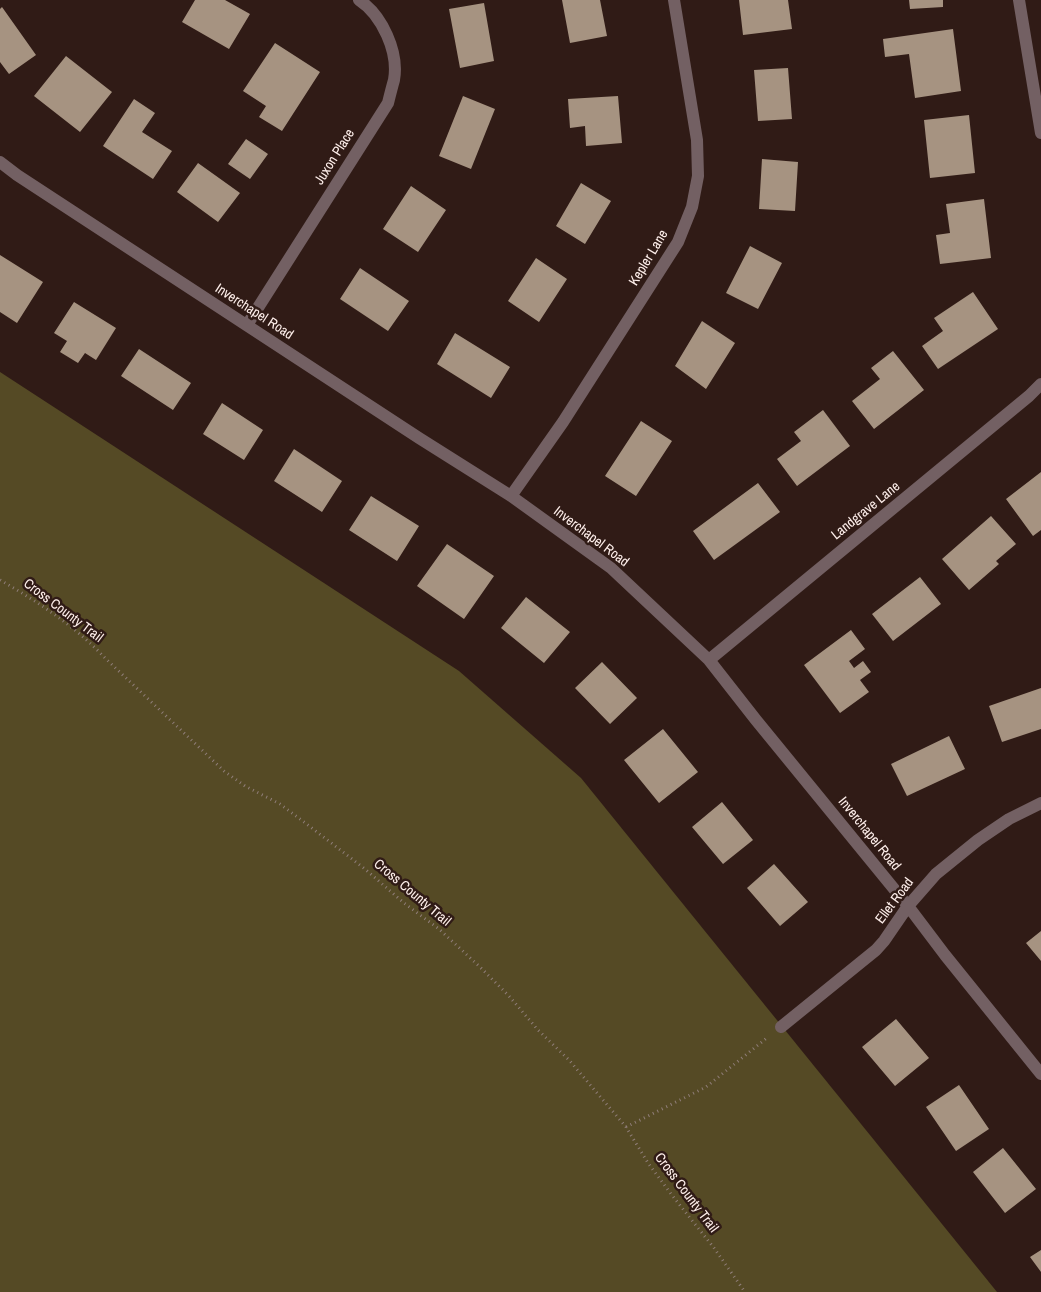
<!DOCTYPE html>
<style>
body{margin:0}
canvas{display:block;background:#301b16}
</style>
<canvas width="1041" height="1292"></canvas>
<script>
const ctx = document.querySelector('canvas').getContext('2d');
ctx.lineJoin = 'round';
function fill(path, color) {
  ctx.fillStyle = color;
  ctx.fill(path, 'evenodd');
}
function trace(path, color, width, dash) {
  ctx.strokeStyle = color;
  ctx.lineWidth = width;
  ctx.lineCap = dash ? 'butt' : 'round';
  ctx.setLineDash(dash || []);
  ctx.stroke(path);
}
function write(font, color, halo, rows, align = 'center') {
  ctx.font = font + ' "Archivo Narrow",sans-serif';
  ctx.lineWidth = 5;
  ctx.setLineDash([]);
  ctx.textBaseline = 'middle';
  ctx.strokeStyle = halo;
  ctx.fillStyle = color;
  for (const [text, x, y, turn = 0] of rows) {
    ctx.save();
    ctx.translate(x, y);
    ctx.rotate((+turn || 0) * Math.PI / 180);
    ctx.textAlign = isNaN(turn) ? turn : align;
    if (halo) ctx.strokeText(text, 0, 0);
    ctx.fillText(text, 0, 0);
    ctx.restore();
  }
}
fill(new Path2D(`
 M0,372L459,671L581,778L997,1292H0Z`), '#554a25');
fill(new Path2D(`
 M195,0H225L250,14L229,49L182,22Z
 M562,0H600L607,36L570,43Z
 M739,0H788L792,29L743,35Z
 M909,0H943V7L910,9Z
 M484,3L494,61L460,68L449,9Z
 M2,7L36,55L9,74L0,62V9Z
 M953,29L961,91L915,98L909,54L885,57L883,39Z
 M275,43L320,72L282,131L259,117L266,106L243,91Z
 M66,56L112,92L80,132L34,96Z
 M788,68L792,119L758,121L754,70Z
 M463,96L495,109L471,169L439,156Z
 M618,96L622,143L586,146L585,126L570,128L568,99Z
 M134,99L155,113L142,132L172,151L153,179L103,146Z
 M969,115L975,173L930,178L924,120Z
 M246,139L268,154L250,179L228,164Z
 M762,159L798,162L795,211L759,209Z
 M198,163L240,193L218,222L177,192Z
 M581,183L611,201L585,244L556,226Z
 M411,186L446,210L418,252L383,229Z
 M984,199L991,258L940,264L936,235L950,233L946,204Z
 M750,246L782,263L758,309L726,293Z
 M0,255L43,282L17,323L0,312Z
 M536,258L567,279L539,322L508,301Z
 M360,268L409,301L388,331L340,299Z
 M973,292L998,329L938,369L922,346L943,331L934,318Z
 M74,302L116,328L96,360L85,353L78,363L60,352L67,341L54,333Z
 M702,321L735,343L706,389L675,366Z
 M455,333L510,367L491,398L437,364Z
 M139,349L191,383L173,410L121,376Z
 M893,351L924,390L874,429L852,401L880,379L871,368Z
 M222,403L263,430L244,460L203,434Z
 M823,410L850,446L797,486L777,459L801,441L794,432Z
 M641,421L672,441L636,496L605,476Z
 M294,449L342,481L322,512L274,481Z
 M1041,472V530L1033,536L1006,499Z
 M758,483L780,512L714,560L693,531Z
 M371,496L419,526L397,561L349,530Z
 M991,516L1016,544L996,561L999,564L969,590L942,559Z
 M447,544L494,576L464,619L417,586Z
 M920,577L941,604L893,641L872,614Z
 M526,597L570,632L544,663L501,628Z
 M851,630L865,649L849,661L854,668L863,661L871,672L860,680L869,692L840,713L804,665Z
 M602,662L637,698L610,724L575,688Z
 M1041,688V729L1002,742L989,706Z
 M663,729L698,772L659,803L624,760Z
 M949,736L965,769L907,796L891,764Z
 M722,802L753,840L723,864L692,827Z
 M774,864L808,902L780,926L747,888Z
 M1041,931V961L1026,943Z
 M896,1019L929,1058L895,1086L862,1047Z
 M959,1085L989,1129L956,1151L926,1107Z
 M1003,1148L1036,1189L1005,1213L973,1172Z
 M1041,1250V1272L1030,1257Z`), '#a69381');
trace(new Path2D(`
 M0,580C38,602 75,626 105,658L224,771L245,786L280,804L304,822L365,869L404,903L439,929L480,967L509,996L538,1030L569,1060L626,1127L648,1163L671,1194L714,1248L745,1292
 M626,1127L706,1087L768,1037`), '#907e79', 3, [1, 4]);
trace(new Path2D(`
 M1019,0L1041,133
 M0,162L17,175L419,438L511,496L611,568L709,660L756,720L908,906L945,955L1041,1074
 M247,325L388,103C390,95 392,87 394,80C399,52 382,15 359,0
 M511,496L563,422L678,242L692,207L698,176L697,140L674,0
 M709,660L1029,396L1041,384
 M781,1027L876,950L884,941L908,906L936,874L978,840L1009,819L1041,803`), '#736063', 12);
write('14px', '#feefeb', '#301b16', [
 ["Juxon Place",335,157,-58],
 ["Kepler Lane",649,258,-59],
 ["Inverchapel Road",254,312,33],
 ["Landgrave Lane",866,511,-39],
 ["Inverchapel Road",591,537,37],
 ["Cross County Trail",63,611,37],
 ["Inverchapel Road",869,834,51],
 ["Cross County Trail",412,893,40],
 ["Ellet Road",895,901,-53],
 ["Cross County Trail",686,1193,53]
]);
</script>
